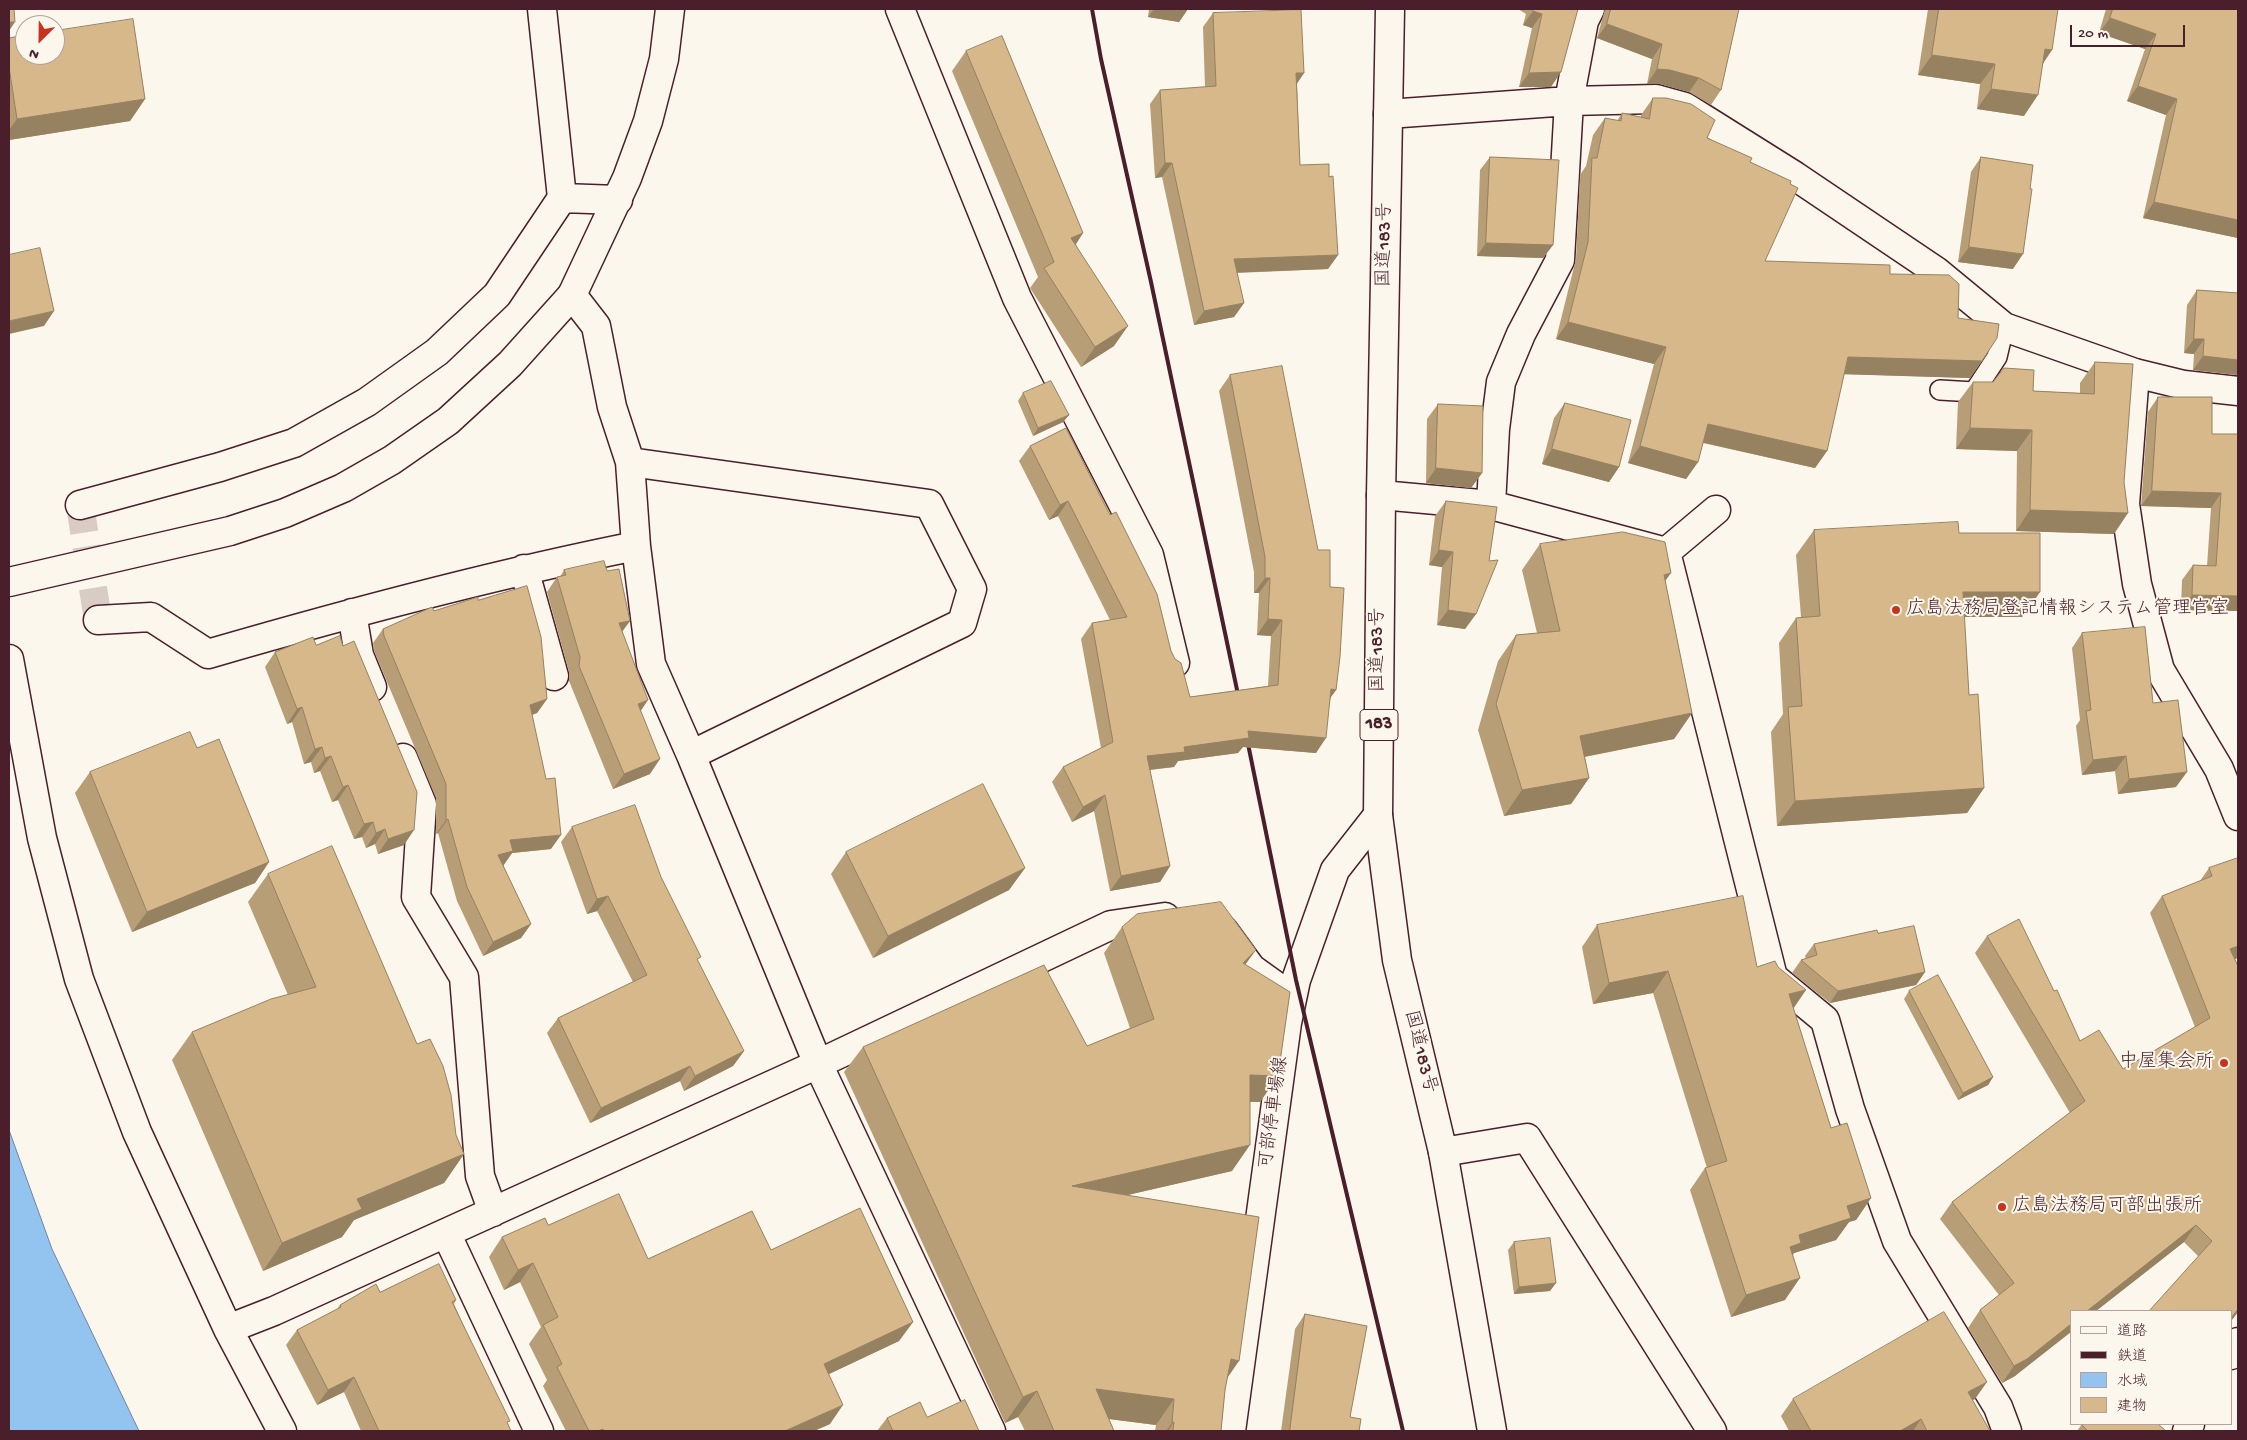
<!DOCTYPE html>
<meta charset="utf-8">
<style>
body{margin:0}
#map{position:relative;width:2247px;height:1440px;overflow:hidden;background:#fbf7ec;font-family:"Gochi Hand","Klee One",sans-serif}
canvas{display:block}
.frame{position:absolute;inset:0;border:10px solid #4a1f2b;pointer-events:none}
.legend{position:absolute;left:2070px;top:1310px;width:162px;height:115px;box-sizing:border-box;background:#fbf7ec;border:1px solid #b4a19f;margin:0;padding:6px 9px;list-style:none;font-size:15px;color:#4a1f2b}
.legend li{display:flex;align-items:center;gap:10px;height:25px}
.legend b{width:25px;border:1px solid #b4a19f}
.north{position:absolute;left:15px;top:15px;width:50px;height:50px;box-sizing:border-box;background:#fbf7ec;border:1px solid #b4a19f;border-radius:50%;rotate:203deg;font-size:14px;font-weight:700;line-height:20px;text-align:center;color:#4a1f2b}
.north::after{content:'';display:block;margin:auto;width:18px;height:22px;background:#c8321e;clip-path:polygon(50% 0,100% 100%,50% 72%,0 100%)}
.scale{position:absolute;left:2070px;top:25px;width:115px;height:22px;box-sizing:border-box;border:2px solid #4a1f2b;border-top:0;padding-left:6px;font-size:15px;line-height:18px;white-space:nowrap;color:#4a1f2b;-webkit-text-stroke:4px #fbf7ec;paint-order:stroke}
</style>
<div id="map">
<canvas width="2247" height="1440"></canvas>
<div class="frame"></div>
<ul class="legend">
<li><b style="height:6px;background:#fbf7ec"></b>道路</li>
<li><b style="height:6px;background:#4a1f2b"></b>鉄道</li>
<li><b style="height:14px;background:#93c3ef"></b>水域</li>
<li><b style="height:14px;background:#d6b88a"></b>建物</li>
</ul>
<div class="north">N</div>
<div class="scale">20 m</div>
</div>
<script>
const ctx = document.querySelector('canvas').getContext('2d');
ctx.lineJoin = 'round';
function fill(path, color) {
  ctx.fillStyle = color;
  ctx.fill(path, 'evenodd');
}
function trace(path, color, width, dash) {
  ctx.strokeStyle = color;
  ctx.lineWidth = width;
  ctx.lineCap = dash ? 'butt' : 'round';
  ctx.setLineDash(dash || []);
  ctx.stroke(path);
}
function write(font, color, halo, rows, align = 'center') {
  ctx.font = font + ' "Gochi Hand","Klee One",sans-serif';
  ctx.lineWidth = 4;
  ctx.setLineDash([]);
  ctx.textBaseline = 'middle';
  ctx.strokeStyle = halo;
  ctx.fillStyle = color;
  for (const [text, x, y, turn = 0] of rows) {
    ctx.save();
    ctx.translate(x, y);
    ctx.rotate((+turn || 0) * Math.PI / 180);
    ctx.textAlign = isNaN(turn) ? turn : align;
    if (halo) ctx.strokeText(text, 0, 0);
    ctx.fillText(text, 0, 0);
    ctx.restore();
  }
}
const water = new Path2D(`
 M9,1130L52,1249L139,1431H9Z`);
fill(water, '#93c3ef');
trace(water, '#7681a1', 1);
trace(new Path2D(`
 M80,505L98,620`), '#d8ccc5', 28, [28, 14]);
const service = new Path2D(`
 M1940,390L1974,392L1997,357L2004,327`);
const minor = new Path2D(`
 M542,9L562,198
 M900,9L1017,298L1149,555L1175,663
 M1388,114L1569,101L1656,99L1685,107L1795,176L1936,271L2004,327L2135,373L2184,385L2238,391
 M572,295L596,326L612,407L630,462L636,546L651,664L691,755L818,1064L991,1431
 M2135,373L2125,504L2137,584L2160,670L2219,769L2238,816
 M630,462L929,504L972,589L962,623L691,755
 M1381,495L1491,505L1666,552L1716,510
 M80,505L220,467L294,443L367,402L437,352L497,295L562,198L618,200
 M1491,505L1495,429L1501,382L1521,334L1560,260L1569,101L1584,21L1590,9
 M1666,552L1773,977L1825,1020L1850,1109L1897,1241L1998,1407L2007,1431
 M524,569L554,676
 M352,613L359,655L372,687
 M98,620L151,617L208,654C349,613 491,575 636,546
 M9,659L42,838L79,979L137,1132L228,1329L282,1431
 M403,758L422,804L416,897L464,977L480,1176L493,1212
 M1224,931L1251,968L1283,991
 M1443,1152L1527,1138L1712,1431
 M446,1233L539,1431
 M228,1329L274,1311L818,1064L1111,925L1165,917
 M2231,1355L2238,1342
 M2187,1431L2190,1424`);
const tertiary = new Path2D(`
 M9,582L230,531L285,513L343,488L392,460L448,421L510,364L572,295L627,178L648,121L664,59L670,9`);
const secondary = new Path2D(`
 M1231,1431L1287,1023L1296,980L1335,870L1378,815`);
const trunk = new Path2D(`
 M1390,9L1381,495L1378,815L1397,960L1443,1152L1492,1431`);
trace(service, '#4a1f2b', 22);
trace(minor, '#4a1f2b', 31);
trace(tertiary, '#4a1f2b', 31);
trace(secondary, '#4a1f2b', 31);
trace(trunk, '#4a1f2b', 31);
trace(service, '#fbf7ec', 19);
trace(minor, '#fbf7ec', 28);
trace(tertiary, '#fbf7ec', 28);
trace(secondary, '#fbf7ec', 28);
trace(trunk, '#fbf7ec', 28);
trace(new Path2D(`
 M1092,9L1101,59L1151,282L1240,704
 M1246,734L1296,980L1403,1431`), '#4a1f2b', 4);
fill(new Path2D(`
 M1149,9H1188L1179,22L1148,17Z
 M1518,9H1578L1551,87H1519L1532,28L1523,25L1526,14Z
 M1605,9H1739L1721,90L1711,105L1689,92L1660,84H1647L1652,59L1597,38Z
 M1928,9H2058L2043,64L2024,116L1977,109L1980,84L1918,75Z
 M2106,9H2238V238L2143,218L2166,115L2127,101L2145,49L2099,33Z
 M1213,13L1304,73L1297,84L1300,165L1329,177L1338,255L1328,269L1237,273L1244,303L1234,317L1194,325L1162,177L1155,178L1150,104L1160,90L1205,87L1203,27Z
 M9,38L145,99L130,121L9,140Z
 M966,51L1083,233L1076,244L1114,346L1081,367L1030,288L1038,277L952,71Z
 M1653,98L1707,138L1750,162L1765,261L1890,274L1958,318L1982,361L1970,378L1844,374L1827,451L1815,468L1703,443L1698,462L1686,479L1628,463L1654,364L1556,339L1576,259L1580,175L1586,166L1593,135L1605,118L1617,121L1622,113L1641,117V115Z
 M1490,157L1553,245L1543,258L1477,256L1480,170Z
 M1981,157L2013,269L1958,262L1971,172Z
 M2197,290L2238,293V375L2193,370L2194,354L2184,353L2187,305Z
 M2095,362L2114,534L2016,531L2017,451L1956,449L1958,402L1973,382L2033,391L2080,393V383Z
 M1230,375L1318,550L1330,587L1336,690L1331,697L1316,753L1243,747L1238,753L1178,761L1174,767L1150,770L1170,866L1160,882L1110,891L1094,811L1072,822L1052,782L1063,767L1101,748L1081,639L1092,623L1110,620L1058,516L1049,520L1019,461L1030,446L1066,428L1171,651L1190,697L1268,686L1271,636L1257,635L1259,593H1254V572L1219,391Z
 M1023,393L1069,415L1063,422L1033,436L1018,401Z
 M2158,397L2212,434H2238V611L2181,610L2182,580L2193,565L2207,566L2211,508L2141,506L2148,412Z
 M1565,403L1619,467L1609,482L1542,464L1554,418Z
 M1438,404L1482,473L1471,488L1426,483L1427,419Z
 M1446,501L1476,614L1465,629L1437,625L1442,567L1429,565L1435,516Z
 M1814,530L1959,533L2040,592L2022,617H1964L1969,695L1984,788L1967,813L1777,826L1771,732L1783,714L1779,643L1796,618L1801,617L1796,555Z
 M1540,544L1665,581L1692,713L1674,739L1585,757L1589,778L1571,804L1504,816L1478,730L1498,661L1516,635L1537,633L1522,570Z
 M564,570L607,571L630,621L622,631L641,711L650,774L613,789L569,681V672L547,592L557,577H560Z
 M478,600L547,699L537,713L532,715L551,849L512,853L503,866L531,924L521,938L483,956L457,901L438,833L436,834V798L374,651L373,643L383,629L434,611Z
 M2082,633L2153,703L2176,787L2118,794L2115,771L2082,775L2076,726L2080,720L2072,648Z
 M275,652L404,845L378,854L375,844L366,848L362,837L354,839L338,800L332,802L320,771L314,773L311,762L304,764L292,722L287,724L265,667Z
 M197,748L269,862L255,883L132,932L75,793L90,772Z
 M572,827L661,877L698,962L744,1051L733,1066L684,1091L680,1081L590,1123L547,1033L558,1018L633,982L597,911L587,914L561,842Z
 M846,852L1025,868L1009,890L873,958L831,874Z
 M2238,858L2235,960L2238,966V1312L2231,1321V1311L2198,1256L2184,1242L2096,1311H2071L2015,1376L2002,1383L1968,1328L1980,1310L1999,1295L1940,1219L1952,1202L2070,1113L1975,953L1987,936L2054,991L2080,1041L2123,1069L2195,1027L2150,913L2162,896L2200,881L2209,868Z
 M268,874L456,1135L464,1154L444,1183L354,1220L342,1237L263,1271L172,1060L192,1032L288,995L248,902Z
 M1597,925L1757,967L1793,1008L1831,1128L1871,1198L1856,1220L1849,1222L1836,1240L1794,1253L1793,1255L1785,1300L1731,1317L1690,1190L1705,1168H1707L1653,993L1593,1004L1582,947Z
 M1122,927L1245,964L1278,1076L1260,1102H1250L1232,1171L1127,1195L1227,1379L1225,1390L1221,1431H1155L1156,1425L1109,1419L1114,1431H1025L1018,1417L1005,1423L844,1072L863,1047L1087,1046L1130,1028L1104,953Z
 M1878,933L1925,972L1916,985L1830,1003L1792,973L1801,960L1806,959L1805,956L1814,944Z
 M1909,991L1993,1077L1988,1085L1958,1100L1904,999Z
 M548,1225L648,1259L771,1250L913,1322L899,1341L829,1374L830,1424L814,1431H566L543,1386L547,1380L529,1344L541,1327L520,1282L504,1290L489,1257L502,1237Z
 M1514,1242L1550,1291L1514,1294L1508,1250Z
 M456,1300L454,1304L511,1431H361L344,1392L317,1405L286,1345L297,1330L337,1309L340,1305Z
 M1305,1314L1350,1417L1359,1431H1281L1295,1329Z
 M1793,1399H1975L1972,1400L1990,1431H1789L1781,1416Z
 M927,1417L979,1431H877L887,1418Z
 M2082,1424L2166,1431H2077Z`), '#b89e77');
fill(new Path2D(`
 M1154,9H1188L1179,22L1148,17Z
 M1533,11L1542,14L1532,28L1523,25Z
 M2110,18L2156,34L2145,49L2099,33Z
 M9,22H15L9,31Z
 M1607,24L1662,44L1652,59L1597,38Z
 M2045,49L2052,50L2038,71Z
 M1932,55L1995,64L1980,84L1918,75Z
 M1657,69L1670,70L1699,78L1689,92L1660,84H1647Z
 M1561,72L1551,87H1519L1529,73Z
 M1296,73H1304L1294,87Z
 M2138,86L2177,99L2166,115L2127,101Z
 M1991,89L2038,95L2024,116L1977,109Z
 M145,99L130,121L9,140V130L17,119Z
 M1165,163H1172L1162,177L1155,178Z
 M2154,202L2238,220V238L2143,218Z
 M1083,233L1070,253L1071,238Z
 M1486,243L1553,245L1543,258L1477,256Z
 M1969,247L2023,254L2013,269L1958,262Z
 M1338,255L1328,269L1224,273L1234,259Z
 M1244,303L1234,317L1194,325L1204,311Z
 M54,311L44,326L9,334V321Z
 M1568,322L1666,347L1654,364L1556,339Z
 M1128,326L1114,346L1081,367L1095,347Z
 M2194,339H2204L2194,354L2184,353Z
 M2203,356L2238,360V375L2193,370Z
 M1848,357L1982,361L1970,378L1836,374Z
 M1069,415L1063,422L1033,436L1038,428Z
 M1708,424L1827,451L1815,468L1696,441Z
 M1970,428L2032,430L2017,451L1956,449Z
 M1640,446L1698,462L1686,479L1628,463Z
 M1552,449L1619,467L1609,482L1542,464Z
 M1436,468L1482,473L1471,488L1426,483Z
 M2152,491L2221,493L2211,508L2141,506Z
 M1068,501L1058,516L1049,520L1060,505Z
 M2030,510L2128,513L2114,534L2016,531Z
 M1439,550L1453,552L1442,567L1429,565Z
 M1671,573L1652,599L1664,575Z
 M1265,578H1270L1259,593H1254Z
 M1963,592H2040L2022,617H1945Z
 M2192,595L2238,596V611L2181,610Z
 M1448,610L1476,614L1465,629L1437,625Z
 M1268,619L1282,620L1271,636L1257,635Z
 M630,621L619,636V623Z
 M1331,689L1336,690L1325,705Z
 M547,699L537,713L520,719L530,705Z
 M648,700L638,715V704Z
 M302,707L292,722L287,724L297,709Z
 M1692,713L1674,739L1562,761L1580,736Z
 M1248,731L1326,738L1316,753L1243,747L1238,753L1178,761L1174,767L1137,771L1147,756Z
 M322,747L311,762L304,764L315,749Z
 M331,756L320,771L314,773L325,758Z
 M2126,756L2115,771L2082,775L2093,760Z
 M660,759L650,774L613,789L624,774Z
 M2187,772L2176,787L2118,794L2129,779Z
 M1589,778L1571,804L1504,816L1522,790Z
 M348,785L338,800L332,802L343,787Z
 M1984,788L1967,813L1777,826L1795,801Z
 M1105,795L1094,811L1072,822L1083,807Z
 M448,819L438,833L436,834L446,820Z
 M373,822L362,837L354,839L364,824Z
 M385,829L375,844L366,848L376,833Z
 M414,830L404,845L378,854L388,839Z
 M561,835L551,849L512,853L503,866L488,870L510,840Z
 M269,862L255,883L132,932L147,912Z
 M1170,866L1160,882L1110,891L1121,876Z
 M1025,868L1009,890L873,958L888,936Z
 M608,896L597,911L587,914L597,899Z
 M531,924L521,938L483,956L493,942Z
 M2238,946V958L2218,966L2230,949Z
 M1256,950L1237,976L1243,963Z
 M1668,971L1653,993L1593,1004L1609,983Z
 M1925,972L1916,985L1830,1003L1838,991Z
 M1806,990L1791,1012L1789,994Z
 M744,1051L733,1066L684,1091L695,1076Z
 M690,1066L680,1081L590,1123L601,1108Z
 M1250,1075L1278,1076L1260,1102L1232,1101Z
 M1993,1077L1988,1085L1958,1100L1963,1093Z
 M1250,1145L1232,1171L1054,1212L1072,1186Z
 M464,1154L444,1183L354,1220L342,1237L263,1271L282,1243L357,1199Z
 M1871,1198L1856,1220L1849,1222L1836,1240L1794,1253L1786,1265L1775,1269L1799,1235L1847,1206Z
 M2196,1225L2184,1242L2096,1311H2087Z
 M533,1263L520,1282L504,1290L518,1270Z
 M1800,1278L1785,1300L1731,1317L1746,1295Z
 M1556,1283L1550,1291L1514,1294L1519,1287Z
 M2238,1309V1312L2231,1321V1318Z
 M913,1322L899,1341L810,1383L824,1364Z
 M2071,1324V1332L2015,1376L2002,1383L2014,1366Z
 M1231,1359L1239,1361L1221,1387Z
 M354,1377L344,1392L317,1405L328,1390Z
 M1987,1382L1975,1399L1956,1409L1968,1392Z
 M1096,1389L1174,1399L1156,1425L1078,1415Z
 M1037,1391L1018,1417L1005,1423L1023,1397Z
 M843,1405L830,1424L814,1431H785Z
 M1921,1419L1913,1431H1900Z
 M1174,1422L1168,1431H1166L1172,1423Z`), '#968161');
const building = new Path2D(`
 M9,9H14L15,22H9Z
 M1534,9H1578L1561,72L1529,73L1542,14L1533,11Z
 M1611,9H1739L1721,90L1699,78L1670,70L1657,69L1662,44L1607,24Z
 M1939,9H2058L2052,50L2045,49L2038,95L1991,89L1995,64L1932,55Z
 M2113,9H2238V220L2154,202L2177,99L2138,86L2156,34L2110,18Z
 M1301,10L1304,73H1296L1300,165L1329,164V177L1333,176L1338,255L1234,259L1244,303L1204,311L1172,163H1165L1160,90L1216,86L1213,13Z
 M133,19L145,99L17,119L9,67V38L25,35V55H55V31Z
 M1002,36L1083,233L1071,238L1128,326L1095,347L1044,268L1054,262L966,51Z
 M1653,98H1666L1691,104L1715,120L1707,138L1752,158L1750,162L1791,181L1790,184L1798,188L1765,261L1890,265V274L1949,275L1959,284L1958,318L1999,324L1997,338L1982,361L1848,357L1827,451L1708,424L1698,462L1640,446L1666,347L1568,322L1588,242L1592,158H1597L1605,118L1621,121L1622,113L1649,119Z
 M1490,157L1559,160L1553,245L1486,243Z
 M1981,157L2033,165L2030,189H2032L2023,254L1969,247Z
 M40,248L54,311L9,321V255Z
 M2197,290L2238,293V360L2203,356L2204,339H2194Z
 M2095,362L2133,364L2124,482L2128,513L2030,510L2032,430L1970,428L1973,382H1993L2004,368L2034,370L2033,391L2094,394Z
 M1282,366L1318,550H1330V587L1344,588L1340,657L1336,690L1331,689L1326,738L1248,731L1249,738L1184,747L1185,752L1147,756L1170,866L1121,876L1105,795L1083,807L1063,767L1113,742L1092,623L1127,617L1068,501L1060,505L1030,446L1066,428L1110,515L1116,512L1157,594L1171,651L1175,659L1181,663L1190,697L1278,685L1282,620L1268,619L1270,578H1265V557L1230,375Z
 M1051,381L1069,415L1038,428L1023,393Z
 M2158,397H2212V434H2238V596L2192,595L2193,565L2216,566L2221,493L2152,491Z
 M1565,403L1631,420L1619,467L1552,449Z
 M1438,404L1483,406L1482,473L1436,468Z
 M1446,501L1497,507L1489,561L1498,560L1476,614L1448,610L1453,552L1439,550Z
 M1958,522L1959,533H2040V592H1963L1969,695L1978,694L1984,788L1795,801L1788,707L1802,706L1796,618L1820,616L1814,530Z
 M1623,532L1665,542L1671,573L1664,575L1692,713L1580,736L1589,778L1522,790L1496,704L1516,635L1560,631L1540,544Z
 M604,561L607,571L619,569L630,621L619,623L648,700L638,704L660,759L624,774L579,666L580,657L557,577L566,575L564,570Z
 M527,586L541,637L547,699L530,705L546,779L555,778L561,835L510,840L513,851L498,855L531,924L493,942L467,887L448,819L446,820V784L384,636L383,629L432,607L434,611L478,597V600Z
 M2145,627L2153,703L2178,700L2187,772L2129,779L2126,756L2093,760L2086,711L2091,710L2082,633Z
 M340,636L343,646L354,641L417,792L414,830L388,839L385,829L376,833L373,822L364,824L348,785L343,787L331,756L325,758L322,747L315,749L302,707L297,709L275,652L313,637L316,645Z
 M190,732L197,748L219,739L269,862L147,912L90,772Z
 M983,784L1025,868L888,936L846,852Z
 M635,805L661,877L701,957L697,959L744,1051L695,1076L690,1066L601,1108L558,1018L647,975L608,896L597,899L572,827Z
 M332,846L417,1044L430,1039L443,1066L451,1095L456,1135L464,1154L357,1199L362,1209L282,1243L192,1032L271,999L316,987L268,874Z
 M2238,858V946L2230,949L2238,966V1309L2231,1318V1311H2149L2212,1241L2196,1225L2087,1311H2071V1324L2027,1359L2014,1366L1980,1310L2014,1283L1952,1202L2085,1101L1987,936L2019,919L2054,991L2057,990L2080,1041L2099,1030L2123,1069L2210,1018L2162,896L2212,876L2209,868Z
 M1743,896L1757,967L1775,961L1778,967L1806,990L1789,994L1831,1128L1847,1123L1871,1198L1847,1206L1851,1218L1799,1235L1801,1243L1790,1247L1800,1278L1746,1295L1705,1168L1727,1161L1668,971L1609,983L1597,925Z
 M1221,902L1256,950L1243,963L1290,992L1278,1076L1250,1075V1145L1072,1186L1259,1217L1239,1361L1231,1359L1225,1390L1221,1431H1173L1174,1422L1172,1423L1174,1399L1096,1389L1114,1431H1054L1037,1391L1023,1397L863,1047L1044,965L1087,1046L1154,1019L1122,927L1137,914Z
 M1914,926L1925,972L1838,991L1801,960L1817,955L1814,944L1877,930L1878,933Z
 M1938,975L1993,1077L1963,1093L1909,991Z
 M619,1194L648,1259L752,1211L771,1250L860,1208L913,1322L824,1364L843,1405L785,1431H604L603,1429L598,1431H589L557,1367L562,1364L543,1325L558,1317L533,1263L518,1270L502,1237L545,1218L548,1225Z
 M1550,1238L1556,1283L1519,1287L1514,1242Z
 M439,1264L456,1300L452,1302L510,1421L507,1422L511,1431H379L354,1377L328,1390L297,1330L341,1307L340,1305L376,1284L380,1292Z
 M1944,1312L1987,1382L1968,1392L1990,1431H1927L1921,1419L1900,1431H1811L1793,1399Z
 M1305,1314L1367,1326L1350,1417L1361,1419L1359,1431H1290Z
 M965,1400L979,1431H893L887,1418L920,1402L927,1417Z
 M2082,1424H2158L2166,1431H2086L2087,1430L2082,1425Z`);
fill(building, '#d6b88a');
trace(building, '#968161', 1);
for (const [x, y, r, color] of [
 [1896,610,5,"#c8321e"],
 [2224,1063,5,"#c8321e"],
 [2002,1207,5,"#c8321e"]
]) {
  const dot = new Path2D();
  dot.arc(x, y, r, 0, 2 * Math.PI);
  ctx.fillStyle = color;
  ctx.fill(dot);
  trace(dot, '#fbf7ec', 2);
}
for (const [x, y, w] of [
 [1379,725,38]
]) {
  const box = new Path2D();
  box.roundRect(x - w / 2, y - 15.5, w, 31, 4);
  ctx.fillStyle = '#fbf7ec';
  ctx.fill(box);
  trace(box, '#4a1f2b', 1);
}
write('bold 18px', '#4a1f2b', null, [
 ["183",1379,725]
]);
write('19px', '#4a1f2b', '#fbf7ec', [
 ["国道183号",1386,245,-89],
 ["国道183号",1379,650,-90],
 ["国道183号",1419,1052,76],
 ["可部停車場線",1275,1113,-82]
]);
write('19px', '#4a1f2b', '#fbf7ec', [
 ["広島法務局登記情報システム管理官室",1906,610],
 ["中屋集会所",2214,1063,"right"],
 ["広島法務局可部出張所",2012,1207]
], 'left');
</script>
